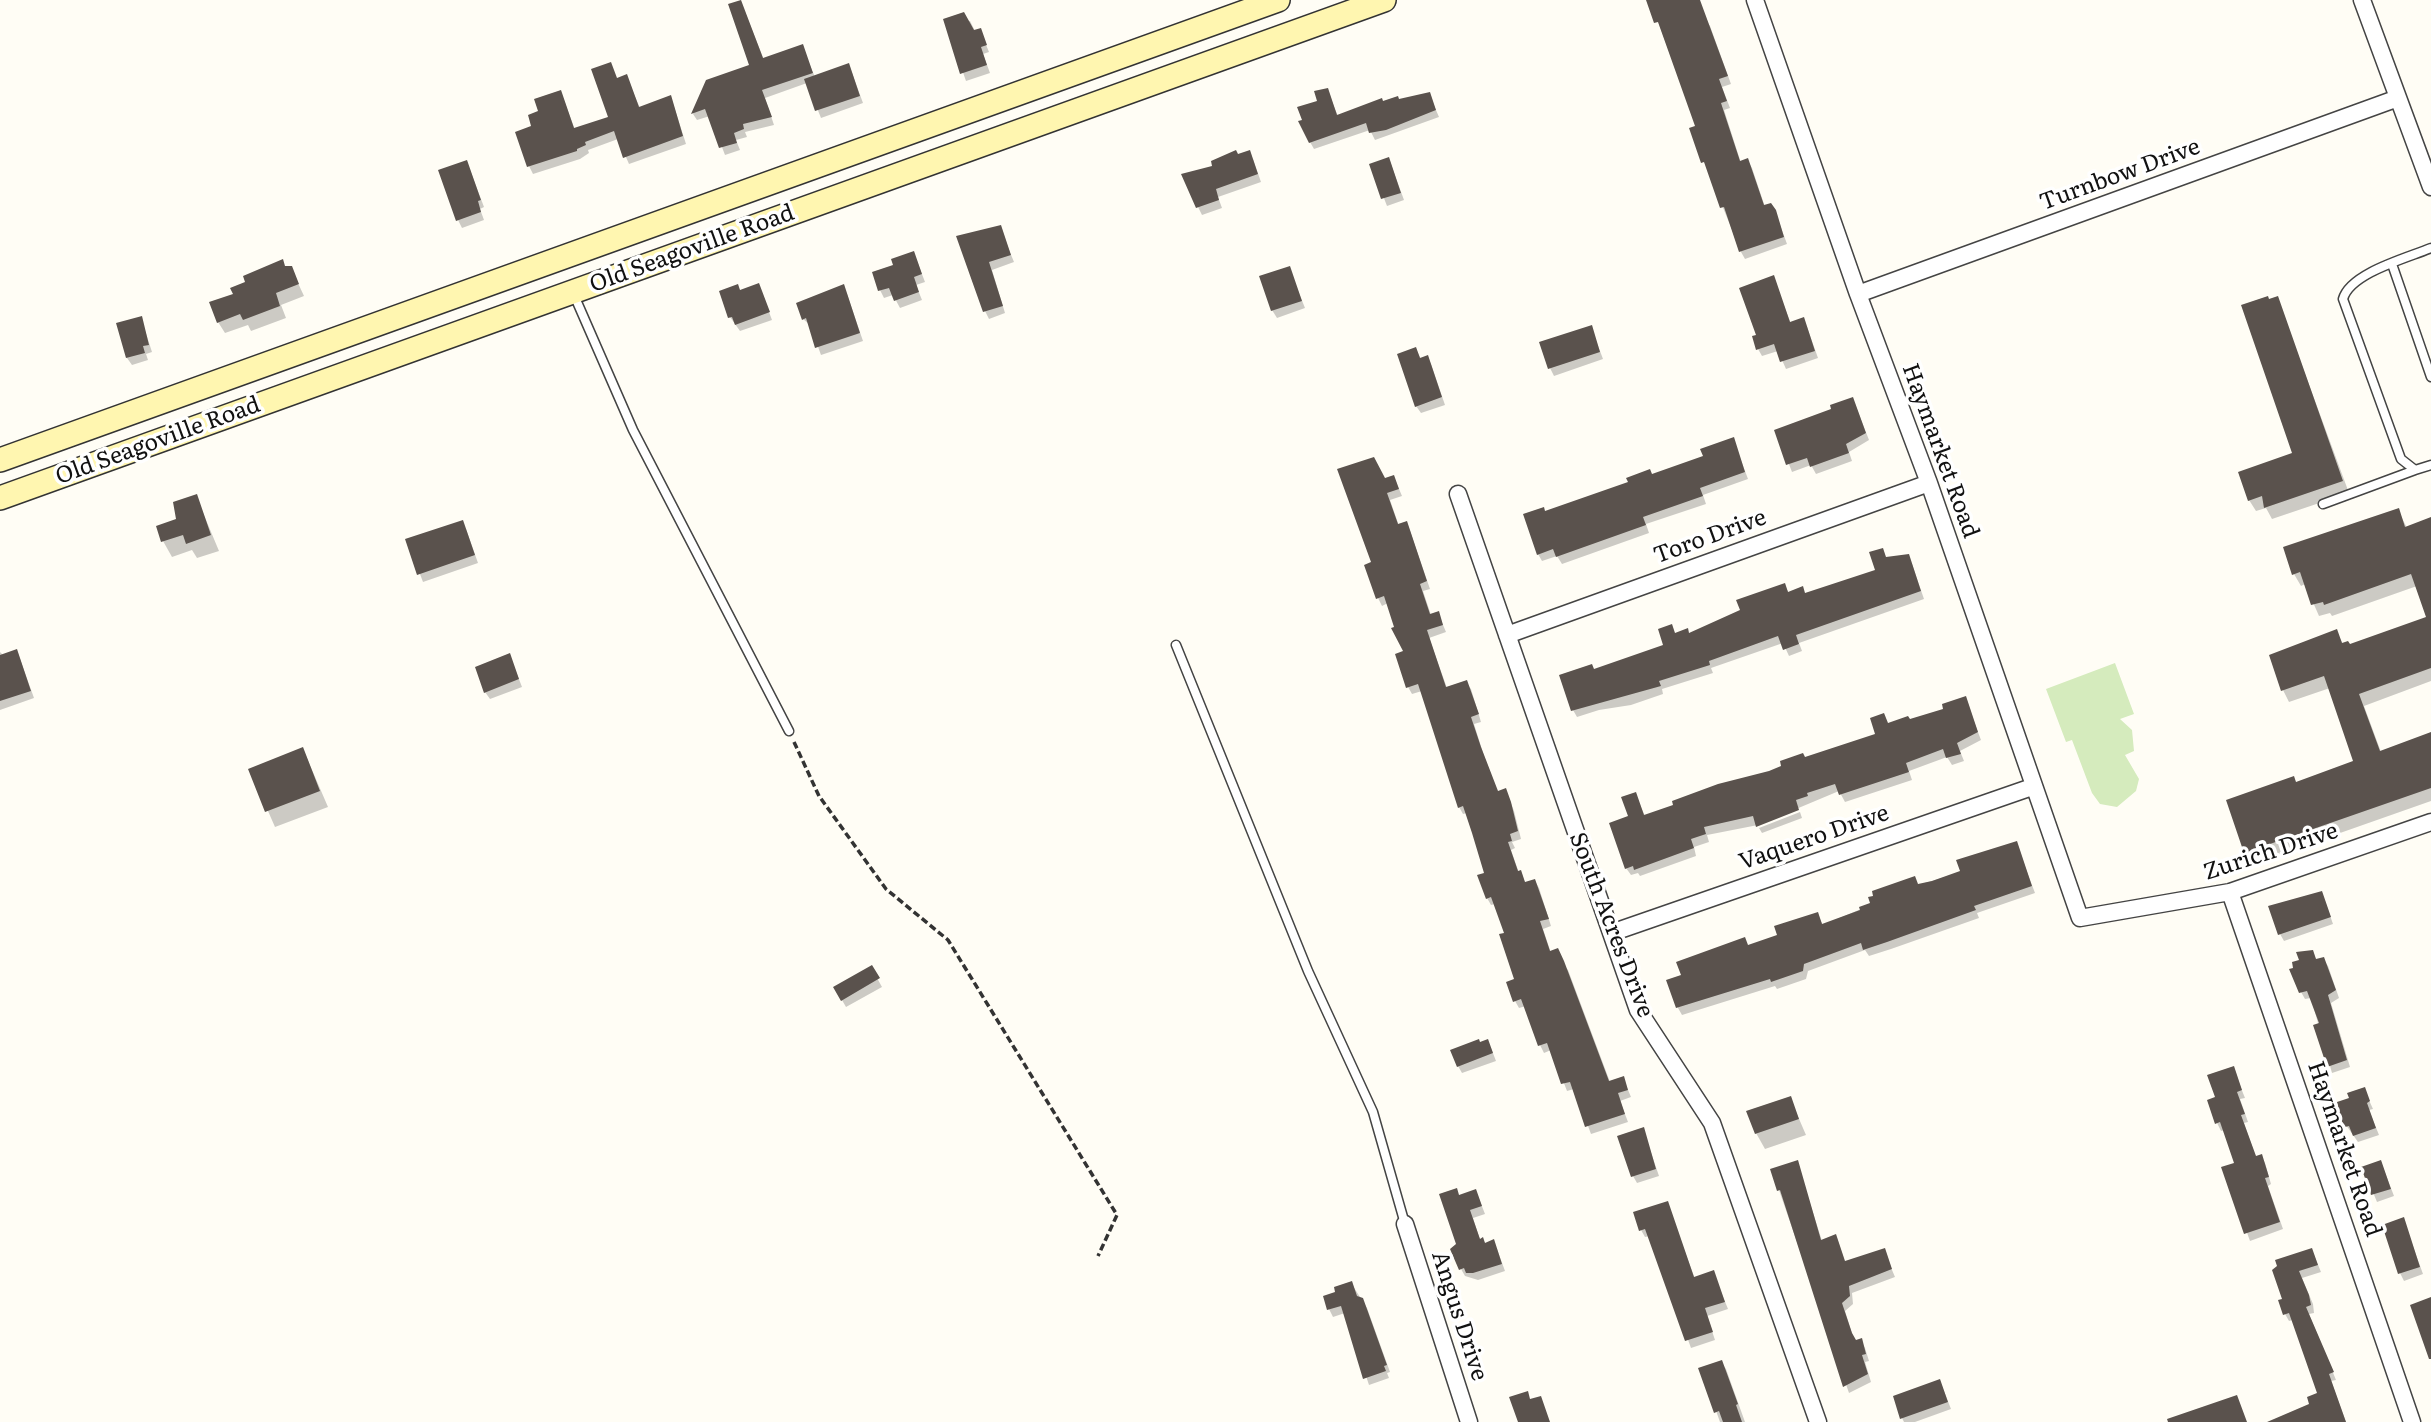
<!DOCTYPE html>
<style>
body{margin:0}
canvas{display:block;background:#fffdf5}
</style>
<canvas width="2431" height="1422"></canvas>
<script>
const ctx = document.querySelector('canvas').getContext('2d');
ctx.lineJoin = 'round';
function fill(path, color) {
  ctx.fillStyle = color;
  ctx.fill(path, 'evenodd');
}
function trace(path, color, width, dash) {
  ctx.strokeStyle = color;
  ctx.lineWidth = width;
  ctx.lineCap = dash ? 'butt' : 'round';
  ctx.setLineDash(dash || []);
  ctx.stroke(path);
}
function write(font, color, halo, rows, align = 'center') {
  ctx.font = font + ' Literata,serif';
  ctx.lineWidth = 7;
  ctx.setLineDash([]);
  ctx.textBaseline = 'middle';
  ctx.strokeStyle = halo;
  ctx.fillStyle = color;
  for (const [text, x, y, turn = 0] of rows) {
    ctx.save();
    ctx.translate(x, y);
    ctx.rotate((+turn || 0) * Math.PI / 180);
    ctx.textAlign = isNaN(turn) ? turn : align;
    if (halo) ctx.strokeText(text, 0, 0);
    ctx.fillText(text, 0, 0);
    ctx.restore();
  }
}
fill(new Path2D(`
 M2115,663L2134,714L2120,719L2132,730L2134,751L2125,755L2139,779L2136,791L2117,807L2100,804L2092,793L2072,740L2066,742L2046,689Z`), '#d5ebbd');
fill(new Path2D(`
 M1650,0H1692L1710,26L1731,84L1722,87L1730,108L1724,110L1741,163L1748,161L1752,168L1765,207L1775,211L1787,244L1745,259L1741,252L1691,129L1697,127Z
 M741,2L764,60L802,47L815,77L852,73L863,103L821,118L807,83L765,98L774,125L745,132L747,137L736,140L740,150L725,155L710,116L697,120L693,114L707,81L751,66Z
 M945,21H970L975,31L980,30L989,52L983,54L990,73L966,81Z
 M626,76L640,108L671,97L686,144L629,164L618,139L588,150L589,153L580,159L533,174L529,166L534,127L540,113L561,92L575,130L610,118L617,79Z
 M1327,90L1338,116L1429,94L1439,117L1375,140L1370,130L1314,149L1310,142L1319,102Z
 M1238,156L1253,159L1261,182L1218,197L1222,208L1202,215L1198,207L1215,167Z
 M1389,159L1404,200L1387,206L1371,165Z
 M467,162L484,207L480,209L484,220L462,228L458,220Z
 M1000,228L1014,262L992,270L1005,313L989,319L985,311L978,235Z
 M917,261L925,282L916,285L922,300L900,308L893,295L884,298L880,290Z
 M291,268L304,296L281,305L286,318L251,331L248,325L225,333L218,322L235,295Z
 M1289,268L1305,308L1277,318L1272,310Z
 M1773,277L1791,324L1807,327L1818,358L1786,369L1778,351L1762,356L1758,349Z
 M759,285L772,320L740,331L730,317L740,292Z
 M847,294L863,341L821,355L810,325L803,319Z
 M2277,298L2349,493L2272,519L2266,508L2256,511L2249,500L2294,454Z
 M141,318L152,352L146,354L148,360L132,365L127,358Z
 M1591,327L1603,359L1554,376L1550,368Z
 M1416,349L1421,359L1427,357L1431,364L1445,405L1421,413L1416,406Z
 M1853,399L1869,440L1849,452L1852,461L1816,474L1811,465L1792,472L1776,431L1833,410Z
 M1733,439L1748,479L1703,495L1706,504L1646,524L1649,533L1562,564L1557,556L1542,561L1538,554L1545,513L1705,457Z
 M1394,477L1402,496L1390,500L1399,526L1410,531L1430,589L1423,591L1431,615L1438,613L1446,632L1429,638L1447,688L1466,682L1471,689L1481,722L1474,724L1484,756L1498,793L1506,790L1514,811L1521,839L1512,842L1515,848L1511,850L1519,873L1526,884L1535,881L1539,888L1551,926L1543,929L1551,953L1568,970L1610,1082L1623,1078L1631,1097L1620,1101L1628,1122L1591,1134L1574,1089L1567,1091L1551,1050L1544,1053L1540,1045L1526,1006L1519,1008L1515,1001L1516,981L1506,934L1495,904L1491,905L1487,898L1486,874L1467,813L1463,814L1459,807L1422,691L1412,694L1408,687L1405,652L1388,603L1382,606L1378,598L1373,563L1384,480Z
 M196,496L219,551L197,558L192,550L172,557L163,541Z
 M2398,510L2407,528L2431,519V681L2364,706L2381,752L2431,734V801L2252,864L2228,801L2296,784L2355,762L2330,688L2289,702L2283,690L2336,631L2343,644L2350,646L2429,618L2417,586L2332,616L2330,613L2319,616L2305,584L2301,586L2294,574Z
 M466,529L478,563L423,582L407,540Z
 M1887,559L1912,564L1924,599L1799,643L1802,651L1789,656L1783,643L1711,668L1713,673L1662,689L1663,694L1631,705L1599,710L1577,717L1573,710L1594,671L1666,646L1676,635L1689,634L1742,611L1784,585L1789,593L1806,595L1878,571Z
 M0,652L4,656L20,659L34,698L0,710Z
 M510,656L522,687L490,699L485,692Z
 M1965,698L1981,740L1960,751L1964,761L1952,765L1947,757L1909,771L1912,780L1845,802L1839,791L1758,825L1707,835L1709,842L1694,847L1696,856L1640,876L1638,873L1631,875L1626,868L1630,817L1635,794L1645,816L1877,735L1889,725L1945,710Z
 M303,749L328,807L275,827L250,770Z
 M1800,812L1802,818L1762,833L1759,828Z
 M2016,843L2035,893L1977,913L1979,918L1891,949L1869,956L1865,950L1808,971L1806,979L1777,989L1775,986L1682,1015L1678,1008L1668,981L1780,936L1817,914L1823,925L1918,885L1962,872Z
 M2325,901L2333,924L2284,941L2280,934Z
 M2312,952L2317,961L2323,959L2328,966L2339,998L2331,1003L2350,1067L2332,1073L2311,998L2305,999L2301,992Z
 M871,967L882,987L846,1007L835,988Z
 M1491,1048L1496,1061L1462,1073L1458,1066Z
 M2233,1068L2245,1098L2240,1099L2248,1122L2244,1123L2256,1158L2261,1156L2265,1163L2271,1184L2268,1186L2283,1229L2250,1241L2224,1169L2237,1164L2225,1130L2221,1131L2217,1123L2209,1101L2217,1099Z
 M2364,1089L2373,1109L2369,1110L2379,1135L2358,1142L2341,1118Z
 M1790,1098L1806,1135L1765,1149L1756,1133Z
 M1643,1129L1659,1176L1637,1183L1633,1176Z
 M1797,1162L1822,1241L1846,1263L1884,1251L1895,1277L1852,1293L1853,1304L1845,1311L1855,1343L1861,1341L1865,1348L1869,1361L1865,1362L1871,1382L1849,1393L1779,1190Z
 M2381,1162L2394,1196L2377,1202L2363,1168Z
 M1476,1191L1485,1214L1473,1218L1480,1240L1497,1249L1505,1271L1478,1280L1465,1276L1461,1269L1458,1245L1460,1197Z
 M1667,1203L1695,1279L1713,1272L1728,1309L1707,1316L1715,1340L1691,1348L1650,1236L1645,1237L1641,1230Z
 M2403,1219L2423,1274L2404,1281L2400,1273Z
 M2312,1250L2321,1272L2302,1278L2313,1304L2314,1313L2309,1314L2336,1380L2331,1381L2346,1422H2286L2312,1405L2319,1394L2293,1320L2289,1321L2285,1314L2284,1300L2274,1271Z
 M1351,1283L1367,1308L1390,1372L1387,1373L1389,1378L1369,1385L1345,1313L1333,1317L1329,1309L1337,1293Z
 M1721,1362L1726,1369L1745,1422H1720L1701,1369Z
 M1940,1381L1951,1409L1915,1422H1904L1902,1418Z`), '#0003');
fill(new Path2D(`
 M741,0L763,58L803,44L813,73L762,90L772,117L743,124L744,129L734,133L737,143L719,148L705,109L691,114L706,80L749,65L728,4Z
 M1646,0H1700L1728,76L1719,79L1727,101L1721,103L1740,161L1748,158L1764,205L1771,203L1776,210L1784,237L1739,252L1724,207L1720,208L1704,162L1701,163L1689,128L1695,126L1658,22L1654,23Z
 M964,12L974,30L981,28L987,45L981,47L987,65L960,74L943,19Z
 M611,62L617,78L627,74L639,107L671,95L683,136L623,158L614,131L585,142L586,145L577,149V151L527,167L515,132L531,126L528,115L538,111L534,99L561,90L574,128L608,117L591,69Z
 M849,63L860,96L815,111L804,79Z
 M1328,88L1337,115L1382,98L1383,101L1398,96L1399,99L1430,92L1436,110L1386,130L1369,133L1366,123L1309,143L1298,121L1302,120L1297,107L1317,101L1314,91Z
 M1236,150L1238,154L1250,150L1258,174L1216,189L1219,200L1196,208L1181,174L1212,166L1211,161Z
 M1389,157L1401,193L1381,199L1369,164Z
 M467,160L481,200L478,201L481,212L456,221L438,170Z
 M1001,225L1011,255L989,262L1003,306L983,312L956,236Z
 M914,251L922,274L914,277L919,292L894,301L889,288L878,291L872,272L893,265L891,259Z
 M283,259L285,266H292L299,284L276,293L280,306L243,320L240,314L217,323L209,302L233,294L230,288L245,282L243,276Z
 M1290,266L1302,301L1271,311L1259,276Z
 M1774,275L1790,322L1804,317L1815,351L1780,362L1774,344L1756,350L1752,336L1756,335L1739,288Z
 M759,283L770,312L735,325L732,317L728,318L719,291L738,284L740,290Z
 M844,284L860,333L815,348L806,318L802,320L796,303Z
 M2268,296L2269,299L2278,296L2343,481L2264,508L2262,496L2248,501L2238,472L2292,453L2241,305Z
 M142,316L149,345L143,346L145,353L126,358L116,323Z
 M1592,325L1600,352L1548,369L1539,342Z
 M1416,347L1420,358L1428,355L1442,397L1415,407L1397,354Z
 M1853,397L1866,433L1846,444L1849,453L1810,467L1807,458L1786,465L1774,430L1831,409L1830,405Z
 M1734,437L1745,472L1700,488L1703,496L1643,517L1646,525L1556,557L1553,549L1537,555L1523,514L1544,507L1545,511L1628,482L1626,478L1650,469L1652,474L1703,456L1700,449Z
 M1374,457L1385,478L1394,475L1399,489L1387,493L1398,524L1407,521L1427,581L1420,584L1430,614L1439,611L1443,625L1427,630L1446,687L1467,680L1479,714L1471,717L1481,747L1498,791L1506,788L1511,802L1518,831L1510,834L1512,841L1508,842L1518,871L1521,870L1525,882L1535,879L1549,919L1540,921L1550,951L1558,948L1564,961L1609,1081L1624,1076L1628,1090L1618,1093L1625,1114L1585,1127L1570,1082L1561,1084L1547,1043L1538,1046L1521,999L1513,1002L1506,982L1514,979L1499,934L1504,933L1491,897L1486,899L1477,875L1484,873L1472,833L1463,806L1458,808L1418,684L1406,688L1395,654L1403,651L1391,628L1394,627L1384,596L1376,599L1364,565L1371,562L1337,469Z
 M197,494L211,535L186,544L183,535L161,542L156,526L176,519L173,502Z
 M2399,508L2405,527L2431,517V668L2359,694L2380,751L2431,732V788L2244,853L2226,800L2294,776L2296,782L2353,761L2324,676L2281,691L2269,655L2337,629L2342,643L2348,641L2350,644L2426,617L2411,574L2324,605L2323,602L2311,605L2300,572L2292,575L2283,547Z
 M463,520L475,555L417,575L405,539Z
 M1883,548L1886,557L1909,554L1921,591L1796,635L1799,644L1783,650L1778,636L1709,661L1710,665L1659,681L1661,686L1571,711L1559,675L1592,664L1594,669L1663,645L1658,629L1672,624L1675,633L1688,628L1689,633L1740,610L1736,600L1785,583L1788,592L1803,586L1805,593L1875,570L1869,552Z
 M17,649L31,691L0,701V655Z
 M510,653L519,679L484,693L475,667Z
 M1966,696L1978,732L1957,743L1961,754L1946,758L1943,749L1906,763L1909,772L1839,795L1835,784L1807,793L1808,796L1796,800L1799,810L1756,827L1753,816L1704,827L1706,834L1691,839L1694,848L1634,870L1633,866L1625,869L1609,823L1628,816L1621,797L1636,792L1644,815L1673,805L1672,801L1718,784L1769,771L1781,766L1780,761L1803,753L1805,757L1875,734L1870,718L1884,713L1888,723L1908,716L1910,719L1943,709L1942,704Z
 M303,747L320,791L265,812L248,769Z
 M2017,841L2032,886L1974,906L1976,910L1887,942L1863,950L1861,943L1804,964L1803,971L1771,982L1770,979L1676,1008L1666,980L1681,975L1676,962L1745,937L1748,945L1777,935L1774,926L1818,912L1822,924L1860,910L1859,907L1870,903L1868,897L1873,896L1872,891L1915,876L1918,884L1932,881L1960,871L1956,860Z
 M2322,891L2331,917L2278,935L2268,906Z
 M2313,950L2316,959L2324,957L2336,990L2328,995L2347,1060L2327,1067L2313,1025L2319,1023L2307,991L2299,993L2289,969L2293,968L2292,962L2299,960L2296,952Z
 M872,965L880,978L841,1001L833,987Z
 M1479,1039L1480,1042L1488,1039L1493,1053L1457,1067L1450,1050Z
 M2234,1066L2242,1090L2237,1092L2245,1114L2241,1115L2256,1156L2262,1154L2269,1177L2265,1178L2280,1222L2244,1234L2221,1167L2234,1163L2220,1122L2215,1124L2207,1100L2215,1097L2207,1075Z
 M2365,1087L2370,1101L2367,1103L2376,1128L2353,1136L2349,1126L2345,1127L2340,1118L2337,1102L2349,1098L2347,1093Z
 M1791,1096L1799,1119L1755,1134L1746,1111Z
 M1644,1127L1656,1169L1631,1177L1617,1136Z
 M1798,1160L1821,1240L1836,1234L1845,1261L1885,1248L1892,1269L1849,1286L1850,1296L1842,1303L1852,1333L1856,1340L1862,1338L1866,1354L1862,1355L1868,1374L1843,1387L1780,1190L1777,1191L1770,1169Z
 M2381,1160L2391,1189L2371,1195L2361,1167Z
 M1457,1188L1459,1195L1476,1189L1482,1206L1470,1210L1480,1239L1483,1237L1485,1243L1494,1239L1502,1264L1473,1273H1466L1464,1268L1459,1270L1450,1249L1456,1244L1439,1194Z
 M1668,1201L1694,1277L1714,1270L1725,1302L1705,1308L1713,1332L1685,1341L1645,1229L1639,1231L1633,1212Z
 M2404,1217L2420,1267L2398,1274L2382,1225Z
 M2312,1248L2318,1265L2299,1271L2309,1295L2311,1305L2306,1307L2334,1372L2329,1374L2346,1422H2267L2309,1404L2307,1397L2317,1393L2289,1313L2283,1315L2278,1300L2282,1299L2272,1270L2277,1266L2275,1260Z
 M1352,1281L1357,1296L1363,1298L1387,1365L1384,1366L1386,1371L1363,1379L1341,1306L1327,1310L1323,1296L1335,1292L1334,1287Z
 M2431,1297V1359H2429L2410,1305Z
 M1722,1360L1738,1404L1736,1405L1742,1422H1723L1719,1411L1714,1413L1698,1368Z
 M1940,1379L1948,1402L1900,1419L1893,1396Z
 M1528,1391L1530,1399L1541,1396L1550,1422H1518L1509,1397Z
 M2237,1395L2247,1422H2168L2167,1419Z`), '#5a524d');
const lane = new Path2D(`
 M2431,248C2407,258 2350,273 2343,299L2401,459L2415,470L2431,465
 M2392,264L2431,377
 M574,295L633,430L789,731
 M2323,504L2415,470
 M1176,645L1308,971L1373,1112L1405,1224`);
const street = new Path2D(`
 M1755,0L1858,294L1929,483L2080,918L2230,892L2431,822
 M2362,0L2431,187
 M1858,294L2398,98
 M1458,494L1638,1010L1712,1123L1818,1422
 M1507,635L1929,483
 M2230,892L2412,1422
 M1611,933L2032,787
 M1405,1224L1469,1422`);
const secondary = new Path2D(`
 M0,460L1278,0
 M0,498L1384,0`);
trace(lane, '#444', 11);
trace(street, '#444', 19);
trace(secondary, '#333', 26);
trace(new Path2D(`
 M794,742L819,796L886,889L948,940L1117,1215L1098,1256`), '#333', 3.5, [7, 3.5]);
trace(lane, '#fff', 8);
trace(street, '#fff', 16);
trace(secondary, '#fff6b0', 23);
write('23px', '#111', '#fff', [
 ["Turnbow Drive",2120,175,-20],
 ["Old Seagoville Road",692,249,-20],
 ["Old Seagoville Road",158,441,-20],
 ["Haymarket Road",1940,451,70],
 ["Toro Drive",1710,537,-20],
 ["Vaquero Drive",1814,838,-19],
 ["Zurich Drive",2271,852,-18],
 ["South Acres Drive",1611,925,69],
 ["Haymarket Road",2344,1149,71],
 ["Angus Drive",1459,1316,72]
]);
</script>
